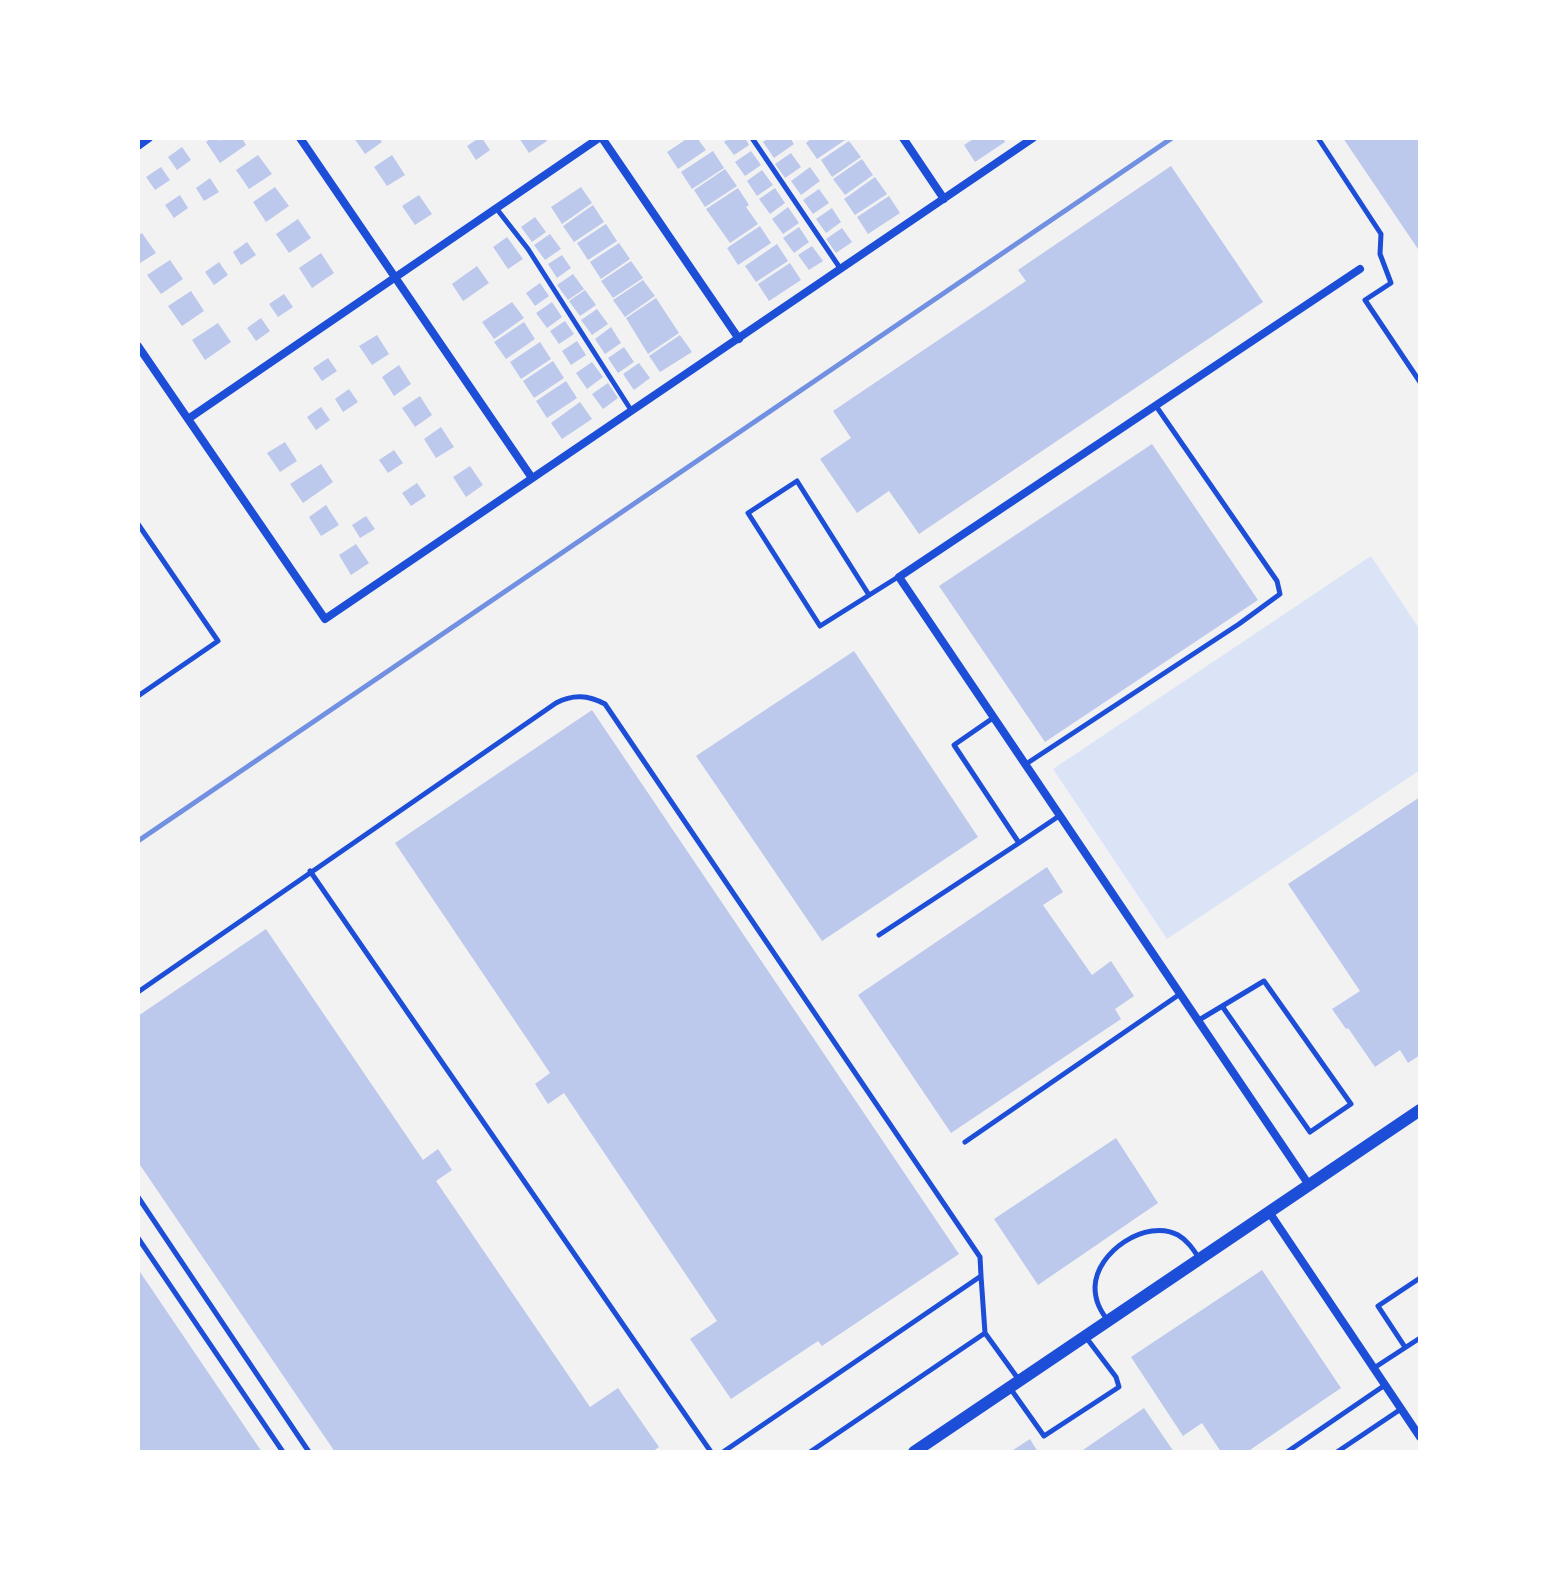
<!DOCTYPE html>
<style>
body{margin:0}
#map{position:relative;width:1558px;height:1590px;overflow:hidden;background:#f2f2f2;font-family:"Fira Sans",sans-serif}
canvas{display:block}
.frame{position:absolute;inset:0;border:140px solid #fff;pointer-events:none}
</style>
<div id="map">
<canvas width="1558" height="1590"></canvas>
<div class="frame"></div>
</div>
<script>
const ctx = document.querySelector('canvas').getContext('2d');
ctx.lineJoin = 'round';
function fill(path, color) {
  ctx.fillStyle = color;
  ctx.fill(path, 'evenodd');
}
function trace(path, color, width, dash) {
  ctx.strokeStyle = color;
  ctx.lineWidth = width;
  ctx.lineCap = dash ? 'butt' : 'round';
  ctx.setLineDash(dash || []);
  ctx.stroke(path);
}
fill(new Path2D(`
 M1371,556L1420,630V770L1167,939L1053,769Z`), '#dbe4f7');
fill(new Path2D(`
 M212,138H218L220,141L224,138H242L246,145L220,163L206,142Z
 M354,138H379L382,142L365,154Z
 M479,138H482L490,150L476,160L467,146Z
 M519,138H545L547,141L529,153Z
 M688,138H697L706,150L678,169L667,152Z
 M729,138H745L749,145L734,155L724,142Z
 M769,138H790L794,144L774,158L763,142Z
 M812,138H848L817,159L806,143Z
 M975,138H1003L1005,142L975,162L964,145Z
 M1343,138H1420V252Z
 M849,141L861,157L832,177L821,160Z
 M182,147L191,160L177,170L168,157Z
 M713,151L724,168L692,189L681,172Z
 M751,151L761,165L745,176L735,162Z
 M791,153L801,167L785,178L775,164Z
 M258,155L272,174L249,189L236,170Z
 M392,155L405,175L387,186L374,167Z
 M862,159L873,175L845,195L833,179Z
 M1171,166L1263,302L919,534L889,491L857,513L820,459L851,438L833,411L1026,281L1018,270Z
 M161,167L170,180L155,190L146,177Z
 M810,167L820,181L801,195L791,181Z
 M725,169L737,186L705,207L694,190Z
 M762,170L773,185L757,196L747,181Z
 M875,177L887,194L855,215L844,199Z
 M210,178L219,192L204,201L196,188Z
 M275,187L289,206L266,222L253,202Z
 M581,187L592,203L562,224L551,207Z
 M738,188L749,205L746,207L758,224L730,243L706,209Z
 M775,188L785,203L770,214L759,199Z
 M819,189L829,203L813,214L803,200Z
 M180,195L188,208L174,218L165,205Z
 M419,195L432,214L415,225L402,206Z
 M889,196L900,213L868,234L857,217Z
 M593,205L604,222L574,242L563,226Z
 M788,207L799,223L783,234L772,219Z
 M832,208L841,222L826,233L816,219Z
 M535,217L546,232L532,242L521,227Z
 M298,219L311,238L289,253L276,234Z
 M606,224L617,241L588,260L577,243Z
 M760,226L771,243L738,265L727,248Z
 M799,227L809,242L794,253L783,238Z
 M842,228L852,242L836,253L826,239Z
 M142,233L156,253L140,263L138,260V236Z
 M550,234L561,249L545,260L534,245Z
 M507,237L523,259L508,269L493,247Z
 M247,242L256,255L241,265L233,252Z
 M619,243L630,259L601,279L590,262Z
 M777,244L788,261L756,282L745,266Z
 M812,246L823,261L809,270L798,255Z
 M321,253L334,273L312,288L299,268Z
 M562,255L571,268L557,278L548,264Z
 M170,260L183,279L161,294L147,275Z
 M631,261L643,278L613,298L601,281Z
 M219,262L228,275L214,285L205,272Z
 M790,263L801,280L769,301L758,284Z
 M477,266L489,283L463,301L452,284Z
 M573,274L584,289L568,300L557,285Z
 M643,280L655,296L625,317L613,300Z
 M540,283L549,296L535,306L526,293Z
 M585,290L596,305L580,316L569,301Z
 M191,291L204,311L182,326L168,306Z
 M284,294L293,307L278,317L269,304Z
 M656,298L679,333L648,354L626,318Z
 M512,302L524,318L494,339L482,322Z
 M552,302L562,317L547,328L536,313Z
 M597,309L608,324L592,335L581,320Z
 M261,318L270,331L256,341L247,328Z
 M565,321L574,334L559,344L550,331Z
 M524,322L535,339L506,359L494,342Z
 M218,323L231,342L205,360L192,340Z
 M611,327L621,343L605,354L595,339Z
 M377,335L389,354L372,365L359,346Z
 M680,335L692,352L660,372L649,356Z
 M577,341L586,355L571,365L562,351Z
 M540,342L551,359L521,379L510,362Z
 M624,347L634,362L618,373L608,358Z
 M328,358L337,371L322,381L313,368Z
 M553,361L564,378L534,398L523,381Z
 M592,362L603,377L587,389L576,373Z
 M639,363L650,378L634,390L623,374Z
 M399,365L411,384L394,396L382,377Z
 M566,381L577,398L547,418L536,401Z
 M608,383L618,398L603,409L592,394Z
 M349,389L358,402L343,412L335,399Z
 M420,396L432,415L415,427L402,408Z
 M580,402L592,419L562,439L551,423Z
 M321,407L330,420L316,430L307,417Z
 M441,427L454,447L436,458L424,439Z
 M285,442L297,461L280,472L267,453Z
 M1152,444L1258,600L1045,742L939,586Z
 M394,450L403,463L388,473L379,460Z
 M321,464L333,482L303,503L290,484Z
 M470,466L483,485L466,497L453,477Z
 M417,483L426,496L411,506L402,493Z
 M326,505L339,525L321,536L309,517Z
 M366,516L375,529L360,538L352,525Z
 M356,544L369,563L351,575L339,555Z
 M854,651L978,837L822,941L696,756Z
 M592,710L959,1254L822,1346L818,1341L731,1399L690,1339L717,1321L564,1093L548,1104L535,1084L550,1073L395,843Z
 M1420,797V1055L1408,1063L1400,1050L1375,1067L1348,1028L1346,1029L1332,1009L1360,991L1288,884Z
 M1047,867L1063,892L1043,905L1092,975L1111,961L1134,996L1115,1009L1121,1019L951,1133L858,995Z
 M266,929L423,1160L438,1149L452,1170L436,1181L590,1407L618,1388L659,1447L652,1452H335L138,1162V1016Z
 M1116,1138L1158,1203L1038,1285L994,1219Z
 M138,1269L262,1452H138Z
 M1262,1270L1341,1388L1247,1452H1221L1202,1423L1183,1436L1131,1357Z
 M1144,1408L1174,1452H1080Z
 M1030,1439L1038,1452H1010Z`), '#bdc9ec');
trace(new Path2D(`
 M752,138L840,268
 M1318,138L1381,234L1380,254L1391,283L1365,300L1420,382
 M496,208L528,249L631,410
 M138,524L218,641L138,696
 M869,595L797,481L748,513L820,626L898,577
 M993,718L954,745L1019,843L1059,816
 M1026,764L1239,624L1280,594L1277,581L1156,406
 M310,871L711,1452
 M879,935L1019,843
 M138,992L556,703C573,694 588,695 605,704L980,1257L981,1276
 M1199,1020L1264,981L1351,1104L1310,1132L1222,1006
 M965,1142L1180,994
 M138,1197L309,1452
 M138,1238L283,1452
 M1108,1321C1100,1310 1095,1301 1095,1287C1096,1252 1146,1218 1178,1235C1187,1240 1193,1249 1199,1258
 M1405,1347L1378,1306L1420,1278
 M1374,1368L1420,1338
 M1010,1388L1044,1436L1119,1387L1116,1377L1085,1336
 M723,1452L981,1276L985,1333L1019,1380
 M810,1452L985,1333
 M1287,1452L1385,1385
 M1337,1452L1401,1409`), '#1d4ed8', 5);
trace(new Path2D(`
 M300,138L532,478
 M602,138L739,339
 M903,138L944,199
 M138,146L149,138
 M138,346L325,619L1033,138
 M188,419L599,138
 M1309,1185L899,577L1360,269
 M1269,1212L1420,1437`), '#1d4ed8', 8);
trace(new Path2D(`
 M914,1452L1420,1110`), '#1d4ed8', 12);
trace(new Path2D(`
 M138,841L1172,138`), '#7290e2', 5);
</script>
